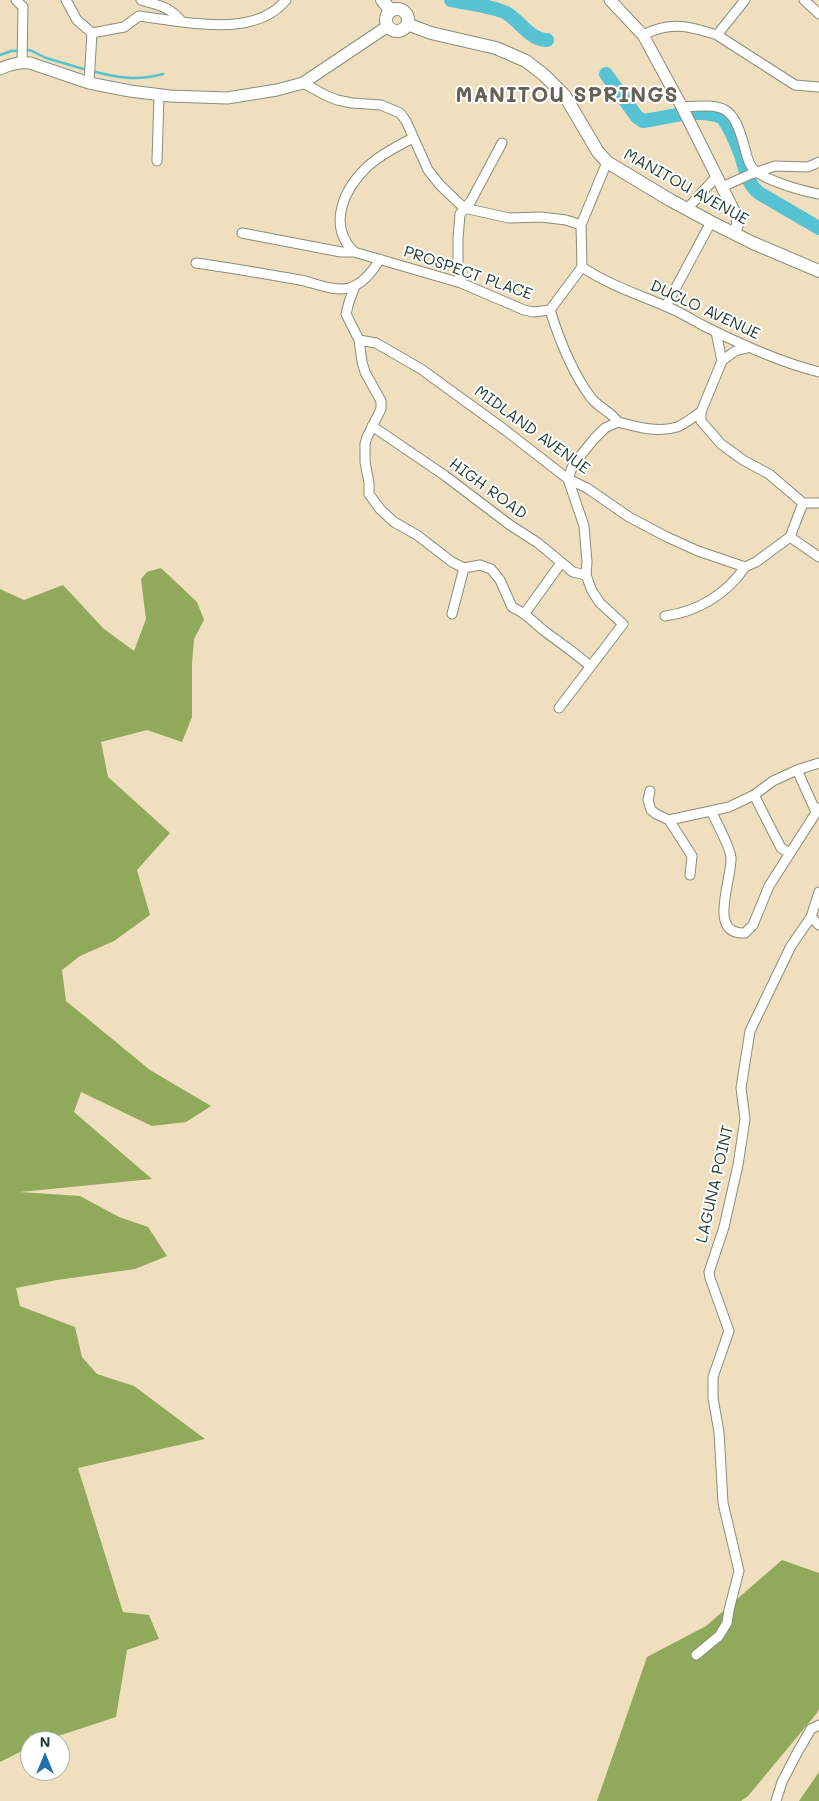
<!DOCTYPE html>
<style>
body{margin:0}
#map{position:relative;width:819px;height:1801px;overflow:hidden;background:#efdfbf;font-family:Mali,sans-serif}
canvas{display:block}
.north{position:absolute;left:20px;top:1731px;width:50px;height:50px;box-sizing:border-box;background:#fff;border:1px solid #a5b1ae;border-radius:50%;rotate:0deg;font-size:14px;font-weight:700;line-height:20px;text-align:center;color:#1f3d34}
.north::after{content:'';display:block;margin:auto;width:18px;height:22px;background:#1f6fb2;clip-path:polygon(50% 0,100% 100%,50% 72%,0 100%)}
</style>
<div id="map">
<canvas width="819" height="1801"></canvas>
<div class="north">N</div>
</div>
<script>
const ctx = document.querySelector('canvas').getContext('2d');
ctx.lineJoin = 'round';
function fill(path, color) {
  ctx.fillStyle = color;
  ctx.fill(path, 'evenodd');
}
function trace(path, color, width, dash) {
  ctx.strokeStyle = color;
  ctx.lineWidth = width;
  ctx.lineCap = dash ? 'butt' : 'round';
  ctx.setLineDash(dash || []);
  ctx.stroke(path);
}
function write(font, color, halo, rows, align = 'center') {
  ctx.font = font + ' Mali,sans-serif';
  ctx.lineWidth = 4;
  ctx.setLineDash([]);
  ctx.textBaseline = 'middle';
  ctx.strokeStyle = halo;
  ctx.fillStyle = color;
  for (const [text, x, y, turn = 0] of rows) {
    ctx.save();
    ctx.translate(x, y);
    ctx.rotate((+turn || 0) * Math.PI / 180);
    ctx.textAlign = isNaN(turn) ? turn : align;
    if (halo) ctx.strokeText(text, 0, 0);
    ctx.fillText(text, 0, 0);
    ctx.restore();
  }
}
fill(new Path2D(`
 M161,568L197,602L204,620L194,639L192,664V717L182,742L147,730L101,742L108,777L170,833L137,870L150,915L114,941L80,956L62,970L66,1001L150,1070L211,1106L186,1122L152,1126L81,1092L74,1112L152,1179L20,1192L80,1196L119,1217L148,1227L167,1256L135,1269L57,1280L16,1288L20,1306L75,1327L82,1357L97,1374L134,1386L205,1439L78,1468L123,1612L149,1615L159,1639L127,1650L116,1717L43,1741H30V1747L0,1762V589L24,600L63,585L104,629L134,651L146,619L141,579L147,572Z
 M782,1560L819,1573V1709L817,1713L748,1796L741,1801H597L647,1657L706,1626Z
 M819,1772V1801H799Z`), '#90a95a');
trace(new Path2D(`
 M0,55L11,51L30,50L46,58L87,70
 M92,71C118,78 137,81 163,74`), '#57c2d2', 2.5);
trace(new Path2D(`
 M451,0C464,3 498,7 508,14C521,23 531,40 547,40
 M606,74L637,117L643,121C667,118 698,107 722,117C730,128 736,142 741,155C746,170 746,182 759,193L819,228`), '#57c2d2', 14);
const minor = new Path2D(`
 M16,0L23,7L22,62
 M66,0L77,20L92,33
 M804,0L819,14
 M182,22C216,26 261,30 286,0
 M643,35C671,21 689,26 717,35L795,85L819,87
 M717,35L745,0
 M89,83L92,33L124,27L139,16L182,22C169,6 160,6 141,0
 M303,83L325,95L337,100L352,103L381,105L400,113L406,121L428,170L440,185L464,208L509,218L541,217L566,220L581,225
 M682,107C725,104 733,104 745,149C747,156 748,164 754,170C767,181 802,191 819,194
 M157,161L159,95
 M722,187L751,174L775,166L808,167L819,162
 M687,209L716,177
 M242,233L341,252H354L461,283L524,310L533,312L550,310
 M354,252C327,225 344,189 367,167C380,155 397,146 413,138
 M196,263C231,268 266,274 300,280C316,283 333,292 349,288C363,284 373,271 380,259
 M582,267C607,284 637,294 665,306C679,311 692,320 706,327C742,345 779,362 819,372
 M461,283L458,266V239L460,214L471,201L502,143
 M355,286L349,302L346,314L359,340L362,362L365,372L381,401V409L367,437L365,444V462L369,483V494L380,509L394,522L417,535L452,562L464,568L480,565L491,569L500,580L512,607C527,614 531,620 543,630C559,642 575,653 590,666
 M666,306L711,222
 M550,310C560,342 572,373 592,399C600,408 611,412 618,422C637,427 658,433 677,427C685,424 693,417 701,412V421L721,444L743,460L769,474L803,503H819
 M550,310L582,267L581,225L607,162
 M359,340L376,343L421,369L505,430L568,479L587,488L629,517L667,537L698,551L745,567L756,562L790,537
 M722,361L735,351L747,348
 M701,412L722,361L716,332
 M372,426L444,475L510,525L538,543L573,572L586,575
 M790,537L803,503
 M790,537L819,557
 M525,613L561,563
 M452,614L464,568
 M665,616C697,612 727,594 745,567
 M559,708L623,624L600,603L592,591L586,575L587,562L584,526L568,479L573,465L594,439L605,428L618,422
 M797,770L816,812
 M650,791L648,800L651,810L656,814L669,820L729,807L754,795L773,781L797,770L819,763
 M754,795L781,848L790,853
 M711,811C716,821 731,849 731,858C732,880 707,935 745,933L753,925L769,886L819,808
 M669,820L692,856L690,875
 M811,917L819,925
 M696,1655L719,1636L727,1623L729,1610L739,1571L723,1503L719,1432L713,1398V1377L729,1331L710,1278L709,1272L724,1227L738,1165L745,1119L741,1088L750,1031L791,946L811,917L819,892
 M776,1801L782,1782L797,1753L811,1729L819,1725`);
const tertiary = new Path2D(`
 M610,0L643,35L682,107L737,217L738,224L734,233
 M0,69C10,64 19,62 30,63L89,83L130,91L170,96L227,98L277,90L303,83L388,26`);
const secondary = new Path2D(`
 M382,0L391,11
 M386 20a11 11 0 1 1 22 0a11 11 0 1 1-22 0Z
 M407,24L431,33L496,48L526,61L544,75L565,96L598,152L607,162L670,200L711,222L753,243L819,271`);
trace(minor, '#878e7a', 11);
trace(tertiary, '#878e7a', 13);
trace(secondary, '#878e7a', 14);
trace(minor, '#fff', 9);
trace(tertiary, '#fff', 11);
trace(secondary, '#fff', 12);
write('16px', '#1f3d34', '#fff', [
 ["MANITOU AVENUE",686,187,29],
 ["PROSPECT PLACE",468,273,19],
 ["DUCLO AVENUE",705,310,25],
 ["MIDLAND AVENUE",532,430,36],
 ["HIGH ROAD",488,489,36],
 ["LAGUNA POINT",715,1184,-77]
]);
ctx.letterSpacing = '1px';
write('bold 21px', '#666157', '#fff', [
 ["MANITOU SPRINGS",567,96]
]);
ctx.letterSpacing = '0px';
</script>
